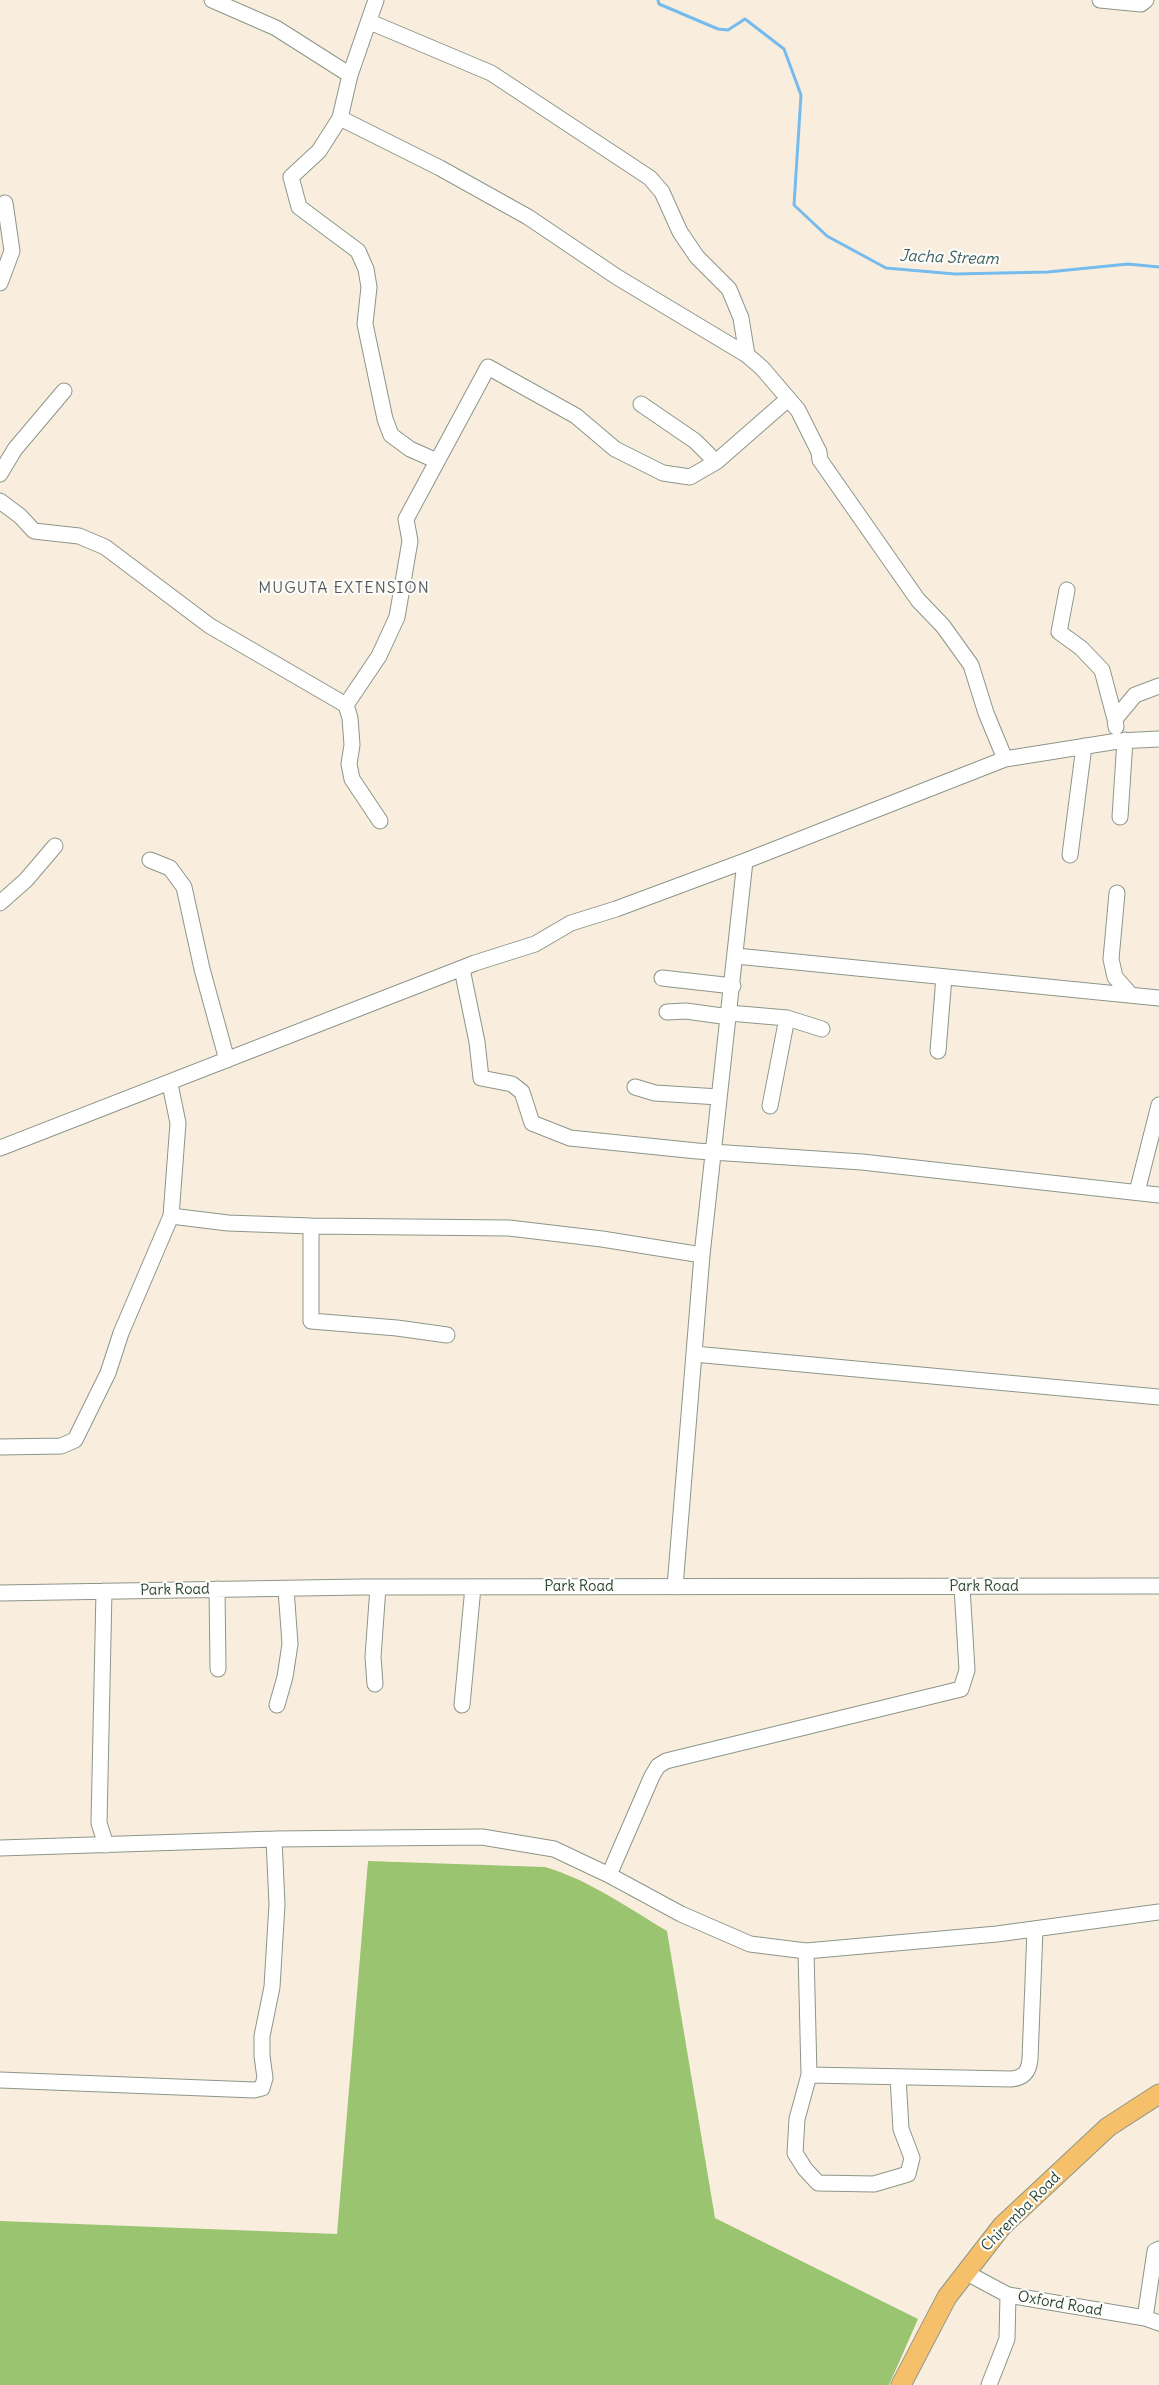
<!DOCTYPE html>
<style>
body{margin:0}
canvas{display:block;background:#f9eede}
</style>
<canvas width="1159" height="2385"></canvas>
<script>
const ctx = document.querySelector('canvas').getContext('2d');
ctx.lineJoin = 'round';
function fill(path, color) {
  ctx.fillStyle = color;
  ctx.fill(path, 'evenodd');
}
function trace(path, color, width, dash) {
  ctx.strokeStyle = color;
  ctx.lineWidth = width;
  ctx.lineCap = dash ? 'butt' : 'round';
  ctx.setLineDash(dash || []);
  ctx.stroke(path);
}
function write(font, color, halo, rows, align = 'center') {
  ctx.font = font + ' Delius,sans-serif';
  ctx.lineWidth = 4.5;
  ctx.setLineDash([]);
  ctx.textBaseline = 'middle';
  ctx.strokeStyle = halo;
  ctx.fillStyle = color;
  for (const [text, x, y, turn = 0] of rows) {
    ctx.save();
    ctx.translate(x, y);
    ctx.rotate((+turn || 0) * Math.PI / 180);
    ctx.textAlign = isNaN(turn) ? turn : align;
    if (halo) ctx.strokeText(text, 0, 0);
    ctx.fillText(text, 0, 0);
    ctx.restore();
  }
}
fill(new Path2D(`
 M368,1861L545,1867C589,1880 627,1907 667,1931L715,2218L918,2319L889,2385H0V2221L337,2234Z`), '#9bc470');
trace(new Path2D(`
 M658,0L659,4L718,29L728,30L745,19L784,49L801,95L794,205L827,236L886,268L955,274L1048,272L1128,264L1159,267`), '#76bbed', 3);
const minor = new Path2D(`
 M212,0L276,28L350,75
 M376,0L350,75L340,118L319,151L291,177L299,207L358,251L366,269L369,287L365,324L385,419L391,435L410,449L437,461
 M1100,0L1141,4L1146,0
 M370,22L491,73L650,178L662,192L680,232L697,257L729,289L741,318L747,355L762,368L798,410L819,452L820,460L918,600L943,626L971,665L986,713L1005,759
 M340,118L440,168L528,217L617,277L747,355
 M0,283L12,251L5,203
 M641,404L695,441L716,462
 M0,474L15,449L64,391
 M0,501L20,516L34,531L79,536L105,547L210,626L346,705L350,718L352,745L349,764L352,779L380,821
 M1067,590L1059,632L1081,648L1102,670L1115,719
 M346,705L379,656L397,617L410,541L406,519L488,367L576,416L615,449L663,473L690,477L716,462L788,399
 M1116,727L1115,719L1135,695L1159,686
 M1120,817L1125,740
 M1070,855L1084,746
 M150,860L170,868L184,887L202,969L227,1060
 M1117,893L1111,959L1115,977L1130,994
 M0,903L26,880L55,846
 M736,956L1159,998
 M462,969L477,1042L481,1078L512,1084L522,1092L532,1123L570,1138L697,1151L862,1162L1159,1195
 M662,978L733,986
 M667,1012L686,1011L729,1017
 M729,1013L787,1018L822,1029
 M938,1051L944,977
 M635,1087L655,1093L719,1097
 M770,1106L787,1018
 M0,1148L475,963L535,944L571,923L616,909L745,861L1005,759L1118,741L1159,739
 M1137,1192L1159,1105
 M171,1216L228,1223L311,1226L509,1228L602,1239L702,1255
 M311,1226V1321L397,1328L447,1335
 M694,1354L1159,1397
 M0,1447L61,1446L75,1440L108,1373L121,1333L171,1216L178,1123L170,1084
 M675,1587L702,1255L745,861
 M217,1589L218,1669
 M104,1591L99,1823L106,1845
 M0,1593L361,1587L1159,1586
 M375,1684L373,1657L378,1587
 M277,1705L285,1677L290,1644L286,1589
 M462,1705L473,1587
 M0,1848L274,1839L482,1837L554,1849L609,1875L681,1914L750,1944L806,1951L997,1934L1159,1912
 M609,1875L652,1776L658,1766L666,1761L961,1689L967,1670L962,1587
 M806,1951L809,2075L797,2119L795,2153L805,2169L818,2183L874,2184L908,2174L912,2158L901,2129L898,2077
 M809,2075L1011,2079C1024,2078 1029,2071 1030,2059L1035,1929
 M0,2080L254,2090L262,2088L265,2078L262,2056V2036L272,1987L277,1904L274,1839
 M965,2272L1008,2295L1145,2318L1159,2323
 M1145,2318L1155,2251L1159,2249
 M989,2385L1007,2339L1008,2295`);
const major = new Path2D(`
 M901,2385L947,2297L1002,2226L1108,2127L1159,2094`);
trace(minor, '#8c9689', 17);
trace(major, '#8c9689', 21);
trace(minor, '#fff', 15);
trace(major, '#f6c06b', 19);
write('15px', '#1f3d34', '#fdfcf7', [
 ["Park Road",579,1587],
 ["Park Road",984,1587],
 ["Park Road",175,1590,-1],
 ["Chiremba Road",1021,2212,-45],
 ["Oxford Road",1060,2304,10]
]);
write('italic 16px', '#355c62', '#fdfcf7', [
 ["Jacha Stream",949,258,2]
]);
ctx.letterSpacing = '1px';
write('16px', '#585c64', '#fdfcf7', [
 ["MUGUTA EXTENSION",344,588]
]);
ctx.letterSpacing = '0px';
</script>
